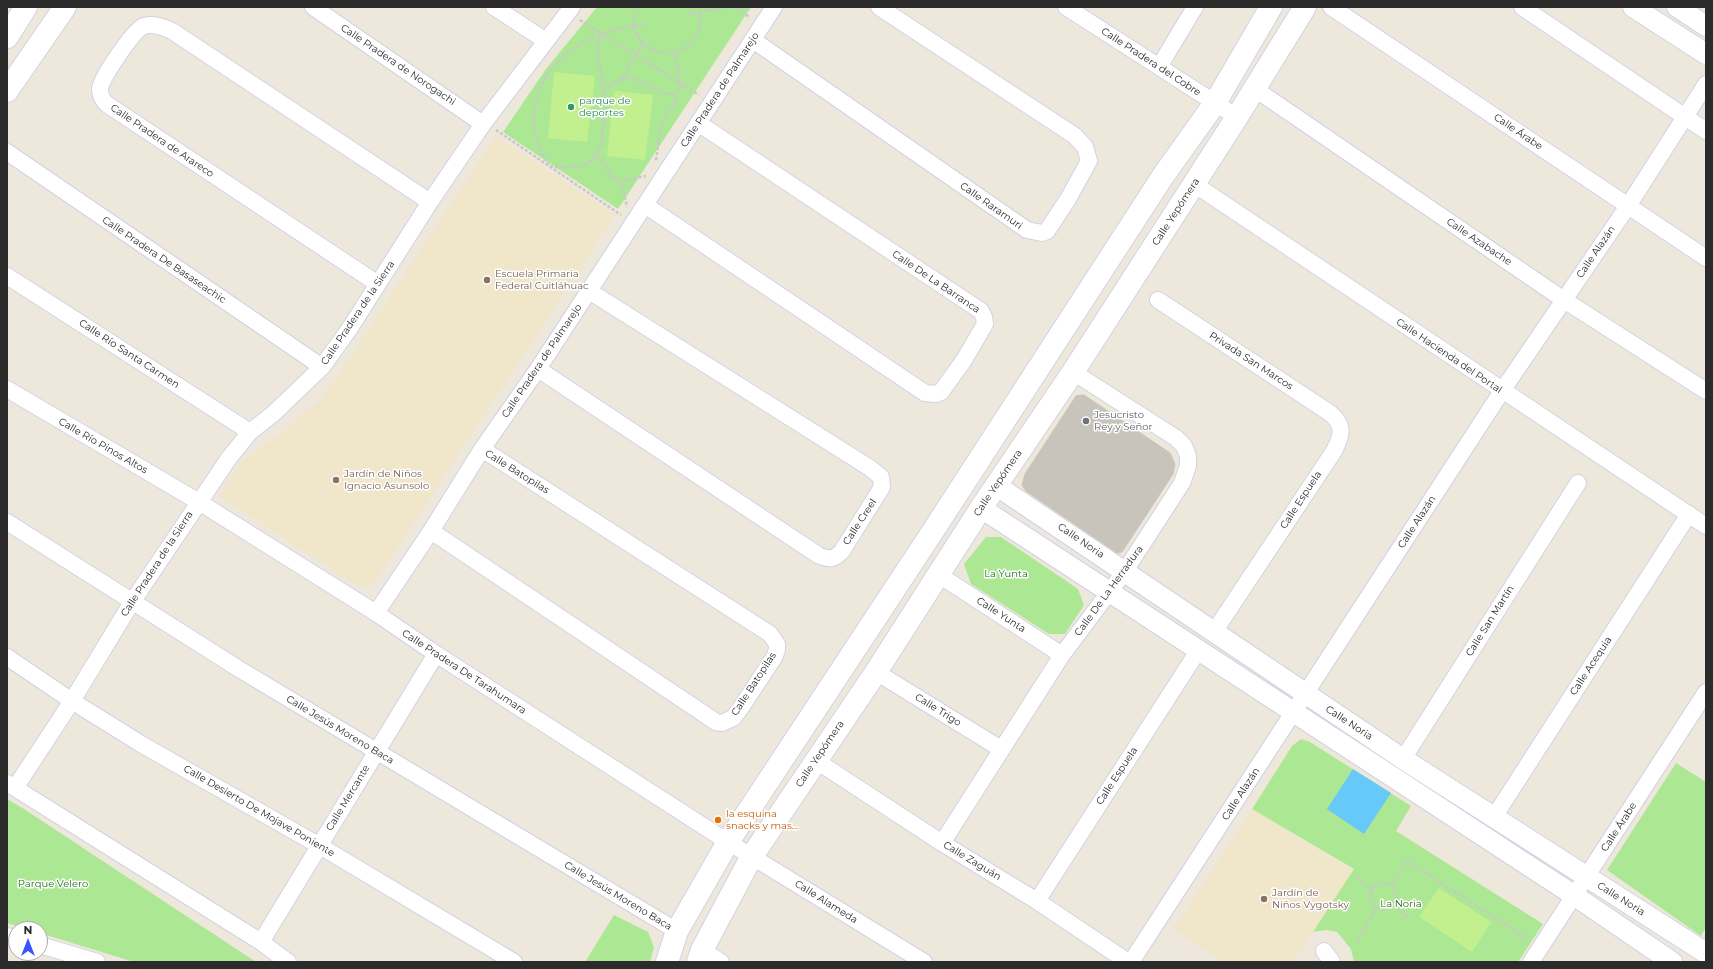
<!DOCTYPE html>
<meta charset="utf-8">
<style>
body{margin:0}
#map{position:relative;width:1713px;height:969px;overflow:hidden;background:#eee7db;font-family:Montserrat,sans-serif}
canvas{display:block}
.frame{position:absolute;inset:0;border:8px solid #2b2b2b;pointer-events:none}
.north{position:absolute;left:8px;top:921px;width:40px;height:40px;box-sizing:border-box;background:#fff;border:1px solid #aaa;border-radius:50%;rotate:0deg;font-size:11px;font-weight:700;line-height:16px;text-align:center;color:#2b2b2b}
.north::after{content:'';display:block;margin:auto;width:14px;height:18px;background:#3752ff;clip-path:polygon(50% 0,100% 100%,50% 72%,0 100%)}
</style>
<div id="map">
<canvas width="1713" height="969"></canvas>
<div class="frame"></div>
<div class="north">N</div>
</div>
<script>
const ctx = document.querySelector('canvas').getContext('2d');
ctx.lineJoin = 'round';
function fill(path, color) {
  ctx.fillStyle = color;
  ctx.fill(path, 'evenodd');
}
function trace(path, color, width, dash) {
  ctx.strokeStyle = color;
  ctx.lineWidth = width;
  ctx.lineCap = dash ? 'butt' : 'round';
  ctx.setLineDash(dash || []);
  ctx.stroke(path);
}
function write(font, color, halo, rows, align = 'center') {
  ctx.font = font + ' Montserrat,sans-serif';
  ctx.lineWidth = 3;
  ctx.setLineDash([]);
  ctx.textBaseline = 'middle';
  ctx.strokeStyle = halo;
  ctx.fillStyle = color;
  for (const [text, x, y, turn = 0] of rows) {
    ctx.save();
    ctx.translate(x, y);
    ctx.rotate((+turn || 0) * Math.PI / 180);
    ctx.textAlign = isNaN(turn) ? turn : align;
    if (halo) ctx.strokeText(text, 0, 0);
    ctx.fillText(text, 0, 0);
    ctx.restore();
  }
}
fill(new Path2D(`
 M496,136L615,215L373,585L361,588L219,496L240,463L289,427L320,400L339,374Z
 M1252,809L1354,870L1293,962H1223L1174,929Z`), '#f0e6ca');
fill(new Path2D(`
 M597,7H751L618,209L503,132L546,69Z
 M986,537H1001L1078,589L1084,605L1065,634H1049L971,584L964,564Z
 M1301,739L1310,742L1411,806L1396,831L1543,924L1518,962H1354L1351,949L1337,932L1326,930L1313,932L1354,869L1252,809L1292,746Z
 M1676,763L1706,782V927L1701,936L1607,870Z
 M7,799L24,809L256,962H134L40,933V929H26L7,923Z
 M614,915L648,932L654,947L650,962H585Z`), '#ace894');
fill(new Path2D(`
 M554,72L595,76L587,142L548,138Z
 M614,91L653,95L645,160L607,156Z
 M1439,888L1491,922L1472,952L1419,917Z`), '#c2f08f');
fill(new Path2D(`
 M1353,769L1391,793L1364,834L1327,809Z`), '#67c9f8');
const building = new Path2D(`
 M1084,395L1170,453L1175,464L1173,474L1122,552L1117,553L1026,491L1022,485L1025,474L1076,396Z`);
fill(building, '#c9c4bb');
trace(building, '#c9c3b5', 1);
const minor = new Path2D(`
 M313,7L483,124
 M494,7L546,41
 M1066,7L1237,117
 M1331,7L1706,258
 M1522,7L1706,131
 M753,40L1027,230L1042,233L1047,231L1068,199L1089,161L1085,147L1075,136L879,7
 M1159,67L1195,7
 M1255,89L1564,300L1706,391
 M7,152L322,367
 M1194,184L1706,526
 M645,205L925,393L936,394L941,392L964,360L985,324L984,317L981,311L698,123
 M7,276L250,432
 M378,284L108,105C103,101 100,97 100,89C101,78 132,33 142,27C151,22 163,27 172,31L430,202
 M1158,300L1330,413C1345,426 1342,435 1334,451L1214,632
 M538,369L818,555C829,560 834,560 842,551L882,487L881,477L870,468L589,291
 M7,389L199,502L376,613L436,654L728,842L924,962
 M7,522L239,669L677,931
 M431,531L716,722L722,723L733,718L740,709L775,656L777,649V644L770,634L482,449
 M939,575L1062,655
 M376,613L431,531L482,449L538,369L774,7
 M7,657L72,701L141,744L320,846L514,962
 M876,672L1001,749
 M1403,759L1578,483
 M815,760L942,843L1037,901L1128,962
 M7,783L261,942L288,962
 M15,788L72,701L132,602L229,458L250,432L274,413L322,367L350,328L430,202L483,124L572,7
 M1494,817L1689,514
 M942,843L1062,655L1125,571L1182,483L1188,466V456L1184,446L1176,438L1073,372
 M1037,901L1198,651
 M7,936L16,938
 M261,942L436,654
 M40,945L97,962
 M702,950L721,962
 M1324,951L1332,962
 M1131,962L1502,391L1628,206L1706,84
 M1531,962L1706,692`);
const tertiary = new Path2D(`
 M1633,7L1706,54
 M1677,7L1706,26
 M997,486L1403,759L1706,953
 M981,508L1575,896L1672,962`);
const secondary = new Path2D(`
 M7,37L26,7
 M7,91L65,7
 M667,962L677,931L728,842L933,531L1163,176L1215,103L1271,7
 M698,962L702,950L752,856L876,672L981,508L1073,372L1237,117L1305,7`);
trace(minor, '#d1d3e4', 18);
trace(tertiary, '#d1d3e4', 22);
trace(secondary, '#d1d3e4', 24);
trace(new Path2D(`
 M636,7C621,48 679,72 697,34C701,25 701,16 697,7
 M733,7L750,17
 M689,14L728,7
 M580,20L699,95
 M600,34C595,51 601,68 603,85C605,100 604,113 603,128C602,137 602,146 597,154C589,170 564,168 549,166C522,123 532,77 574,49C582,43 591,37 601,34C615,29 631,27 646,24
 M622,79C627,79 633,78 637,80C649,84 675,106 681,85L674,52
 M604,91L612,84L622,79L643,43
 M496,130L621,215
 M597,156L607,166L609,175L618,181L646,176
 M656,160L661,127L667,115L675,104L676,91
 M622,182L627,207
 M1357,878L1372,889
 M1370 896a13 13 0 1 1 26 0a13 13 0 1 1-26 0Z
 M1391,886L1407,861L1529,940
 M1393,905L1409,918
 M1357,942L1376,908`), '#c8c8c8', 2.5, [3, 2]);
trace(minor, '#fff', 16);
trace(tertiary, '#fff', 20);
trace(secondary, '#fff', 22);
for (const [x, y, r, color] of [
 [571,107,4,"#2e9e5b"],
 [487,280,4,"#8d6e63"],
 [1086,421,4,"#6b7280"],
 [336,480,4,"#8d6e63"],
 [718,820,4,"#e8710a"],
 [1264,899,4,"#8d6e63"]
]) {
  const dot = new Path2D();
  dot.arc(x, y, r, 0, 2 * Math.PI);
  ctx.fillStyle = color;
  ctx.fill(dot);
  trace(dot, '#fff', 1.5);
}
write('10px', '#2b2b2b', '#fff', [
 ["Calle Pradera del Cobre",1151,62,33],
 ["Calle Pradera de Norogachi",398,65,34],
 ["Calle Pradera de Palmarejo",720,90,-57],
 ["Calle Árabe",1518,132,34],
 ["Calle Pradera de Arareco",162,141,34],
 ["Calle Raramuri",991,206,35],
 ["Calle Yepómera",1176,212,-57],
 ["Calle Azabache",1479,242,34],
 ["Calle Alazán",1596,252,-56],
 ["Calle Pradera De Basaseachic",164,260,34],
 ["Calle De La Barranca",936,282,34],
 ["Calle Pradera de la Sierra",358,313,-56],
 ["Calle Río Santa Carmen",129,354,33],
 ["Calle Hacienda del Portal",1449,356,34],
 ["Calle Pradera de Palmarejo",542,361,-56],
 ["Privada San Marcos",1251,361,33],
 ["Calle Río Pinos Altos",103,446,30],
 ["Calle Batopilas",517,472,32],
 ["Calle Yepómera",998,483,-56],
 ["Calle Espuela",1301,500,-57],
 ["Calle Creel",860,522,-57],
 ["Calle Alazán",1417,522,-57],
 ["Calle Noria",1081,541,34],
 ["Calle Pradera de la Sierra",157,564,-57],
 ["Calle De La Herradura",1109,591,-54],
 ["Calle Yunta",1001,615,33],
 ["Calle San Martín",1490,621,-58],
 ["Calle Acequia",1591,666,-57],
 ["Calle Pradera De Tarahumara",464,672,33],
 ["Calle Batopilas",754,684,-57],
 ["Calle Trigo",938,710,32],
 ["Calle Noria",1349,723,33],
 ["Calle Jesús Moreno Baca",340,730,31],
 ["Calle Yepómera",820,754,-56],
 ["Calle Espuela",1117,776,-57],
 ["Calle Alazán",1241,794,-57],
 ["Calle Mercante",348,798,-59],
 ["Calle Desierto De Mojave Poniente",259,811,30],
 ["Calle Árabe",1619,827,-57],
 ["Calle Zaguán",972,861,31],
 ["Calle Jesús Moreno Baca",618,896,31],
 ["Calle Noria",1621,899,32],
 ["Calle Alameda",826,902,32]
]);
write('10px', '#27864d', '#fff', [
 ["parque de",579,101],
 ["deportes",579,113]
], 'left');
write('10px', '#785e54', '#fff', [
 ["Escuela Primaria",495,274],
 ["Federal Cuitláhuac",495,286],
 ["Jardín de Niños",344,474],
 ["Ignacio Asunsolo",344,486],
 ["Jardín de",1272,893],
 ["Niños Vygotsky",1272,905]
], 'left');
write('10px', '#5b616d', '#fff', [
 ["Jesucristo",1094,415],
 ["Rey y Señor",1094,427]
], 'left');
write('10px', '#226d15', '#fff', [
 ["La Yunta",1006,574],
 ["Parque Velero",53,884],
 ["La Noria",1401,904]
]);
write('10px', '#c56008', '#fff', [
 ["la esquina",726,814],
 ["snacks y mas...",726,826]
], 'left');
</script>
